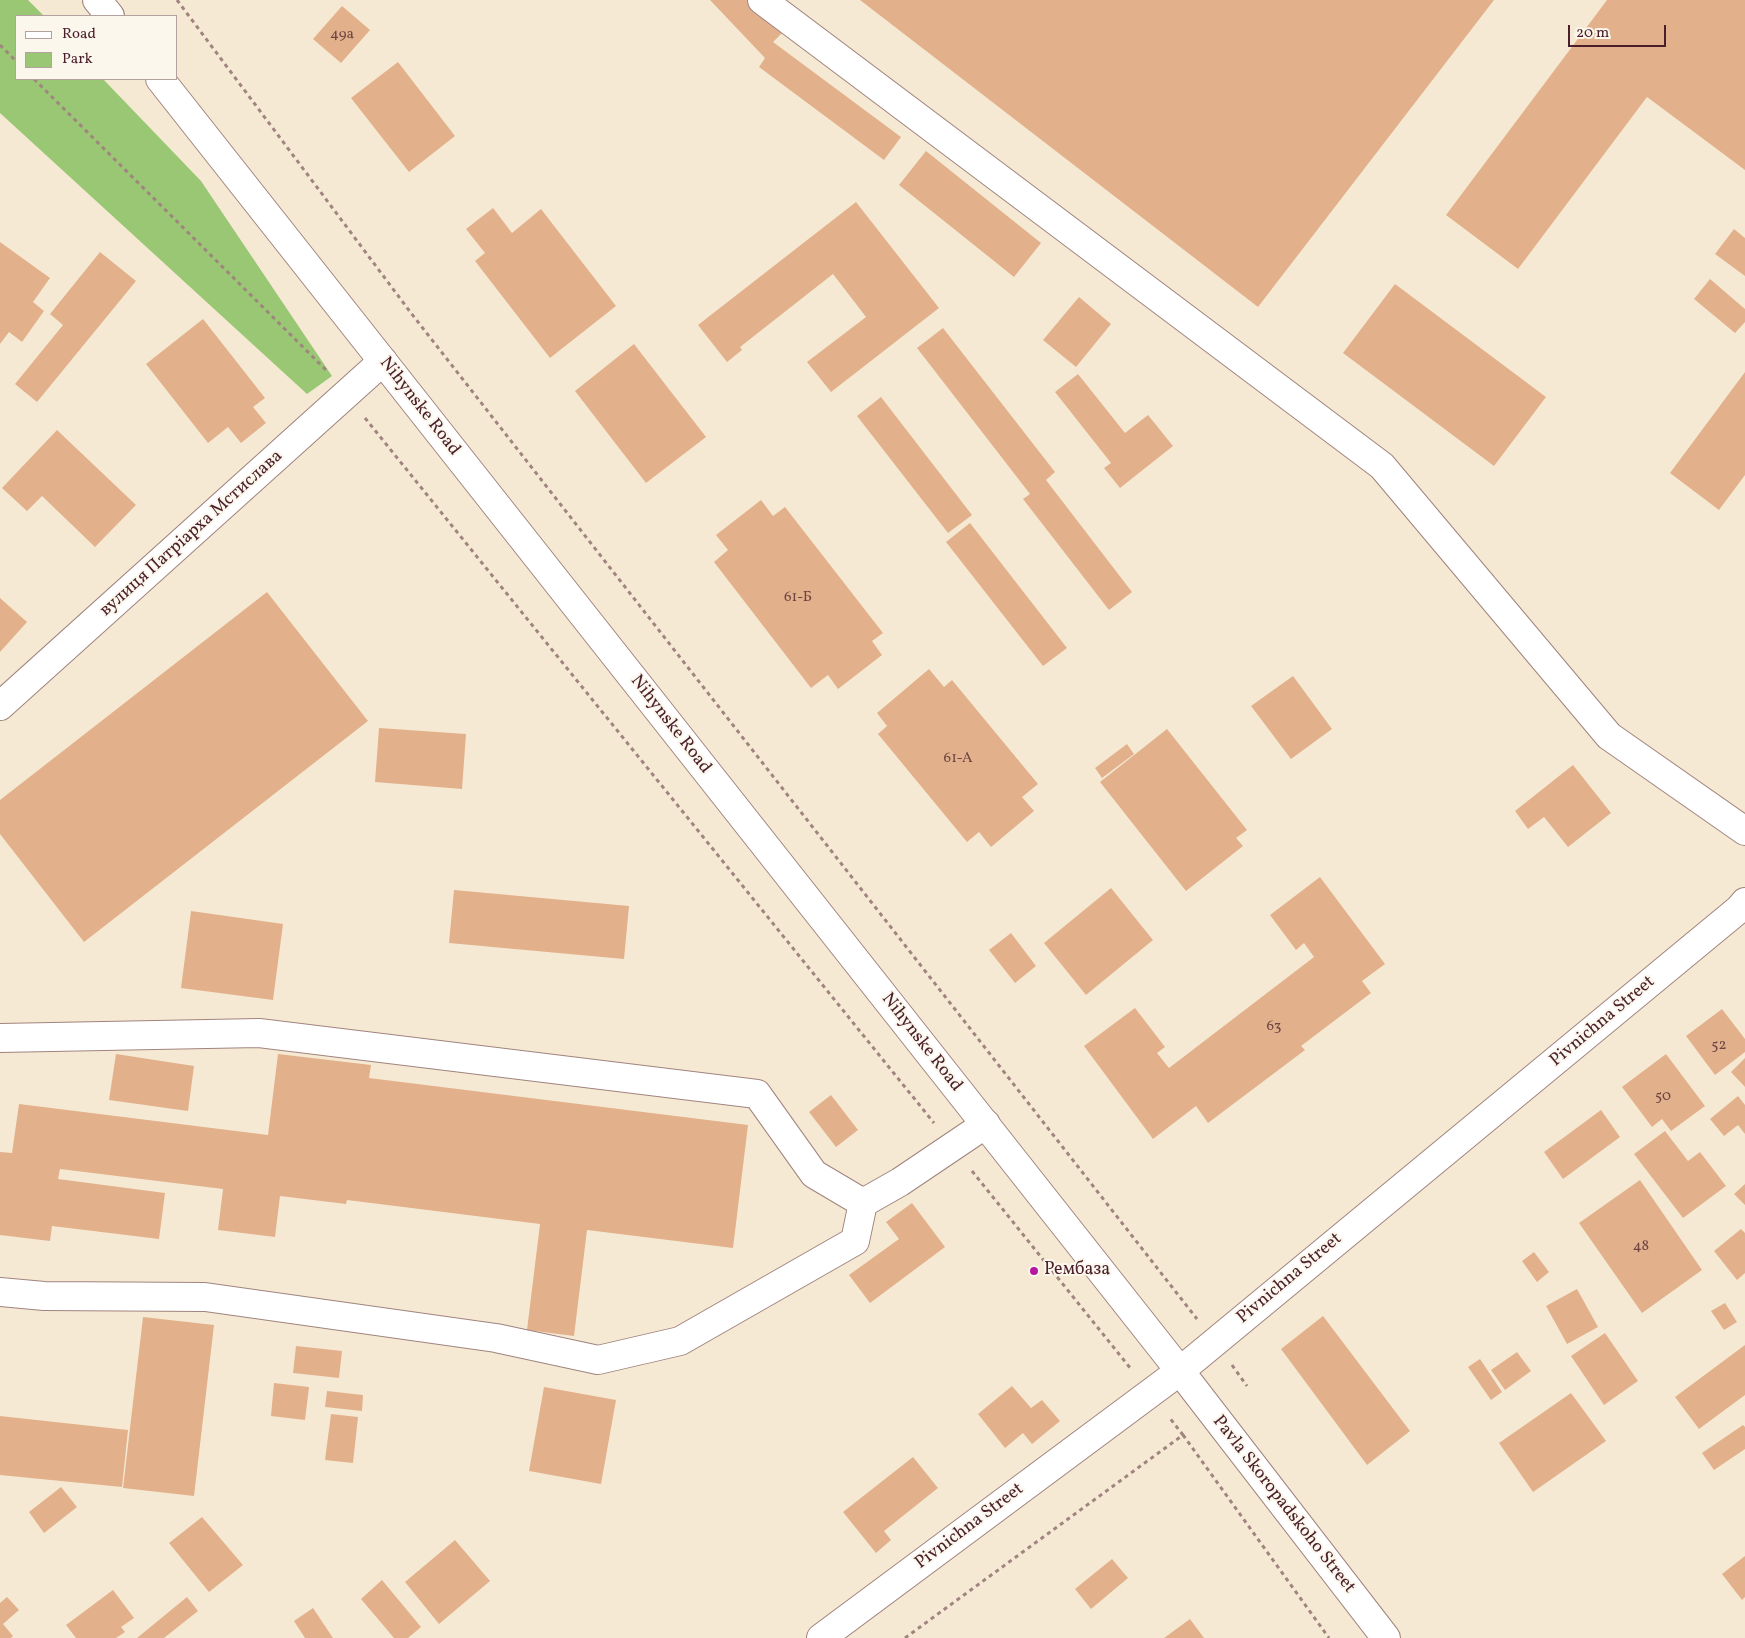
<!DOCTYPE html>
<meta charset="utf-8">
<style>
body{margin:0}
#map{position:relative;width:1745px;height:1638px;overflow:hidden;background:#f6e9d3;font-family:Vollkorn,serif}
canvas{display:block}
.legend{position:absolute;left:15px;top:15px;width:162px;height:65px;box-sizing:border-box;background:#fbf7ec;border:1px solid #b4a19f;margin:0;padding:6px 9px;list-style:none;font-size:15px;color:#4a1f2b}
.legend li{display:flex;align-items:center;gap:10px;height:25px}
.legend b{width:25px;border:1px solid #b4a19f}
.scale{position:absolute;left:1568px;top:25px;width:98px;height:22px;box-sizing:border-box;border:2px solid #4a1f2b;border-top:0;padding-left:6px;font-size:15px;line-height:18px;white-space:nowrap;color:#4a1f2b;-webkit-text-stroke:4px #fbf7ec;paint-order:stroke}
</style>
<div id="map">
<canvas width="1745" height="1638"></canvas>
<ul class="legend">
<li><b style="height:6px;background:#fff"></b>Road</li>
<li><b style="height:14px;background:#9ac774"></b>Park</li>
</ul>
<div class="scale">20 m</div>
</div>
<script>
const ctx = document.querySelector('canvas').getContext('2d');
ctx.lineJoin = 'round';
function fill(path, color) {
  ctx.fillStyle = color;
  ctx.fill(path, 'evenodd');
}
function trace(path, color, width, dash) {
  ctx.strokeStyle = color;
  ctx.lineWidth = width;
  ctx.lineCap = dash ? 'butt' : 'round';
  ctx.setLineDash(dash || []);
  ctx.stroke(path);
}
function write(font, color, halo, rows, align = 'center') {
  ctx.font = font + ' Vollkorn,serif';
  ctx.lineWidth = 4;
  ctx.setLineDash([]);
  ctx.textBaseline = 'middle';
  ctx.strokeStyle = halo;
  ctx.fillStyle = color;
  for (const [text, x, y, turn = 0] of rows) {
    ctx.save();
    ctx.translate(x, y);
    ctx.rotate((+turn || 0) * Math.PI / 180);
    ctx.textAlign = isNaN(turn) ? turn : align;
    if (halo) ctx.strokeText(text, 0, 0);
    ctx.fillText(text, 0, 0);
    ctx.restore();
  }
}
fill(new Path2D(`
 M0,0H28L44,16H16V79H103L201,181L332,376L307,394L0,113Z`), '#9ac774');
fill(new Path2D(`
 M710,0H751L782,33L773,42L901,137L884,160L759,67L765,58Z
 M860,0H1494L1258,307Z
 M1607,0H1745V170L1647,97L1518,269L1446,215Z
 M342,6L370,30L341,63L313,39Z
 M398,62L455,136L409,172L351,98Z
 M926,151L1041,243L1014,277L899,185Z
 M856,202L939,308L831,392L807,362L866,317L833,274L740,347L742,350L727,362L698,325Z
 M493,208L512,233L541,209L616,306L550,358L475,261L485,253L466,229Z
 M1734,229L1745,238V276L1715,254Z
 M0,242L50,278L33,302L44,311L22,342L9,332L0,344Z
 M100,252L136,281L37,402L15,384L63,325L50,314Z
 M1710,279L1745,309V322L1735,333L1694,299Z
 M1395,284L1546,397L1494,466L1343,353Z
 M1079,297L1111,324L1076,367L1043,340Z
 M203,319L265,398L253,407L266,423L241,443L228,427L208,443L146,364Z
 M943,328L1055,472L1046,480L1132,592L1109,610L1023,499L1030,494L917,348Z
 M634,344L706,437L646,483L575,391Z
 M1745,372V475L1719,510L1670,473Z
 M1078,374L1125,433L1148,415L1173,446L1120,488L1104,468L1111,463L1055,392Z
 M881,397L972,515L948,533L857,416Z
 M57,430L136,505L95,547L42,496L27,511L2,488Z
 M761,500L773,516L785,507L883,633L872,641L882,655L838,689L828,675L811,688L714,562L728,550L716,535Z
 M970,523L1067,648L1043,666L946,542Z
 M267,592L368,721L84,942L0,834V800Z
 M0,598L27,622L0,652Z
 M929,669L944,687L952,680L1038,784L1022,797L1034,811L991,847L979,832L967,842L878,734L887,726L877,713Z
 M1293,676L1332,729L1291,759L1251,706Z
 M379,728L466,734L462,789L375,782Z
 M1167,729L1247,830L1236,838L1243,846L1186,891L1100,782Z
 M1127,744L1134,754L1102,778L1095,768Z
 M1573,765L1611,813L1568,847L1544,817L1528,829L1515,811Z
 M1320,877L1385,964L1362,981L1371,993L1301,1046L1305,1050L1208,1123L1196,1106L1153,1139L1084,1046L1135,1008L1165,1047L1157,1053L1169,1068L1314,957L1304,943L1296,950L1270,915Z
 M1111,888L1153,940L1086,995L1044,943Z
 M454,890L629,906L624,959L449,943Z
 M191,911L283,924L273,1000L181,988Z
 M1011,933L1036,966L1015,983L989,950Z
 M1722,1009L1745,1039V1052L1715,1075L1686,1036Z
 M116,1054L194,1066L188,1111L109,1100Z
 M278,1054L371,1065L369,1078L748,1125L733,1248L587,1230L574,1336L527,1330L540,1224L347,1200L346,1204L280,1196L275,1237L218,1230L223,1189L60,1169L58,1179L165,1193L159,1239L52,1226L50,1241L0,1235V1152L12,1153L19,1104L268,1135Z
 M1666,1054L1705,1106L1671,1131L1662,1119L1652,1127L1622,1087Z
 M1745,1058V1087L1731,1072Z
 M831,1095L858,1130L836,1147L809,1112Z
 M1738,1096L1745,1105V1134L1738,1125L1724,1136L1710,1119Z
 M1601,1110L1620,1137L1563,1179L1544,1152Z
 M1665,1131L1688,1161L1700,1152L1726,1186L1683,1218L1634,1154Z
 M1640,1180L1702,1270L1642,1313L1579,1223Z
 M1745,1184V1205L1734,1194Z
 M912,1203L945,1247L870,1303L849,1275L899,1239L886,1222Z
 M1741,1229L1745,1233V1273L1737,1280L1714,1251Z
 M1534,1252L1549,1272L1537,1282L1522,1261Z
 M1577,1289L1598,1327L1567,1344L1546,1306Z
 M1725,1303L1737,1322L1724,1330L1711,1311Z
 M1323,1316L1410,1431L1367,1465L1281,1349Z
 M143,1317L214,1325L194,1496L123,1488Z
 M1605,1333L1638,1381L1604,1405L1571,1356Z
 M1745,1345V1395L1699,1429L1675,1397Z
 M296,1346L342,1351L339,1378L293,1373Z
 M1517,1352L1531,1371L1505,1390L1491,1370Z
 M1480,1359L1502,1392L1491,1400L1468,1367Z
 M274,1383L309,1387L305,1420L271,1416Z
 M1012,1386L1031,1408L1042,1400L1060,1421L1032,1444L1023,1433L1005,1448L978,1414Z
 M544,1387L616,1400L601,1484L529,1471Z
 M327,1391L363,1395L362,1411L325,1407Z
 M1571,1393L1606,1441L1533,1492L1499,1443Z
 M331,1414L358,1417L353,1463L325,1460Z
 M0,1416L128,1430L122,1487L0,1475Z
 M1743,1425L1745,1427V1449L1714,1470L1702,1453Z
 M913,1457L938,1488L884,1531L891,1540L876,1553L843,1512Z
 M61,1487L77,1507L44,1533L29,1512Z
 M202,1517L243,1565L209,1592L169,1543Z
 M455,1540L490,1581L439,1624L405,1582Z
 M1745,1556V1597L1742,1600L1722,1574Z
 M1112,1559L1128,1578L1091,1609L1075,1589Z
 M382,1580L421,1627L408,1638H394L361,1599Z
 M113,1590L134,1618L121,1627L125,1632L116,1638H76L66,1625Z
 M7,1597L19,1610L3,1624L13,1636L11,1638H0V1603Z
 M187,1597L198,1611L164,1638H137Z
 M313,1608L333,1638H305L294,1621Z
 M1190,1619L1204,1638H1164Z`), '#e2b18c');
const minor = new Path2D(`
 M762,0L1382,466L1609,736L1745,831
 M0,706L383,361
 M0,1038L259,1033L757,1094L814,1174L863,1203
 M0,1292L44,1296L205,1297L496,1338L598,1360L680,1341L855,1241L863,1203L900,1182L986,1124
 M821,1638L1180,1371L1386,1638`);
const major = new Path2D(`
 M97,0L110,16
 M160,79L1180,1371L1739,909L1745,902`);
trace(minor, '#a0847f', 30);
trace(major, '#a0847f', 30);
trace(new Path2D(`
 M177,0L411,313L1197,1319
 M0,45L16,61
 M34,79L326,370
 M365,418L934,1123
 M972,1171L1131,1369
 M1232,1365L1247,1386
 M1183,1435L1329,1638
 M905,1638L1183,1435L1169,1417`), '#a0847f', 3, [4, 4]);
trace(minor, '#fff', 28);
trace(major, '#fff', 28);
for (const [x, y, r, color] of [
 [1034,1271,5,"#b5179e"]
]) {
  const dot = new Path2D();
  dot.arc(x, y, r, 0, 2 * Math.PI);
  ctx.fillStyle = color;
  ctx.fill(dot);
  trace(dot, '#fbf7ec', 2);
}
write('15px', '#704443', null, [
 ["49а",342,35],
 ["61-Б",798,598],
 ["61-А",958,759],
 ["63",1274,1027],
 ["52",1719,1046],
 ["50",1663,1097],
 ["48",1641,1247]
]);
write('18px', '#4a1f2b', '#fbf7ec', [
 ["Nihynske Road",419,407,52],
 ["вулиця Патріарха Мстислава",192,534,-42],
 ["Nihynske Road",670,725,52],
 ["Pivnichna Street",1603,1022,-40],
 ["Nihynske Road",921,1043,52],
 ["Pivnichna Street",1290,1279,-40],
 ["Pavla Skoropadskoho Street",1283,1505,52],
 ["Pivnichna Street",970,1527,-37]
]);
write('18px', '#4a1f2b', '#fbf7ec', [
 ["Рембаза",1044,1271]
], 'left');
</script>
